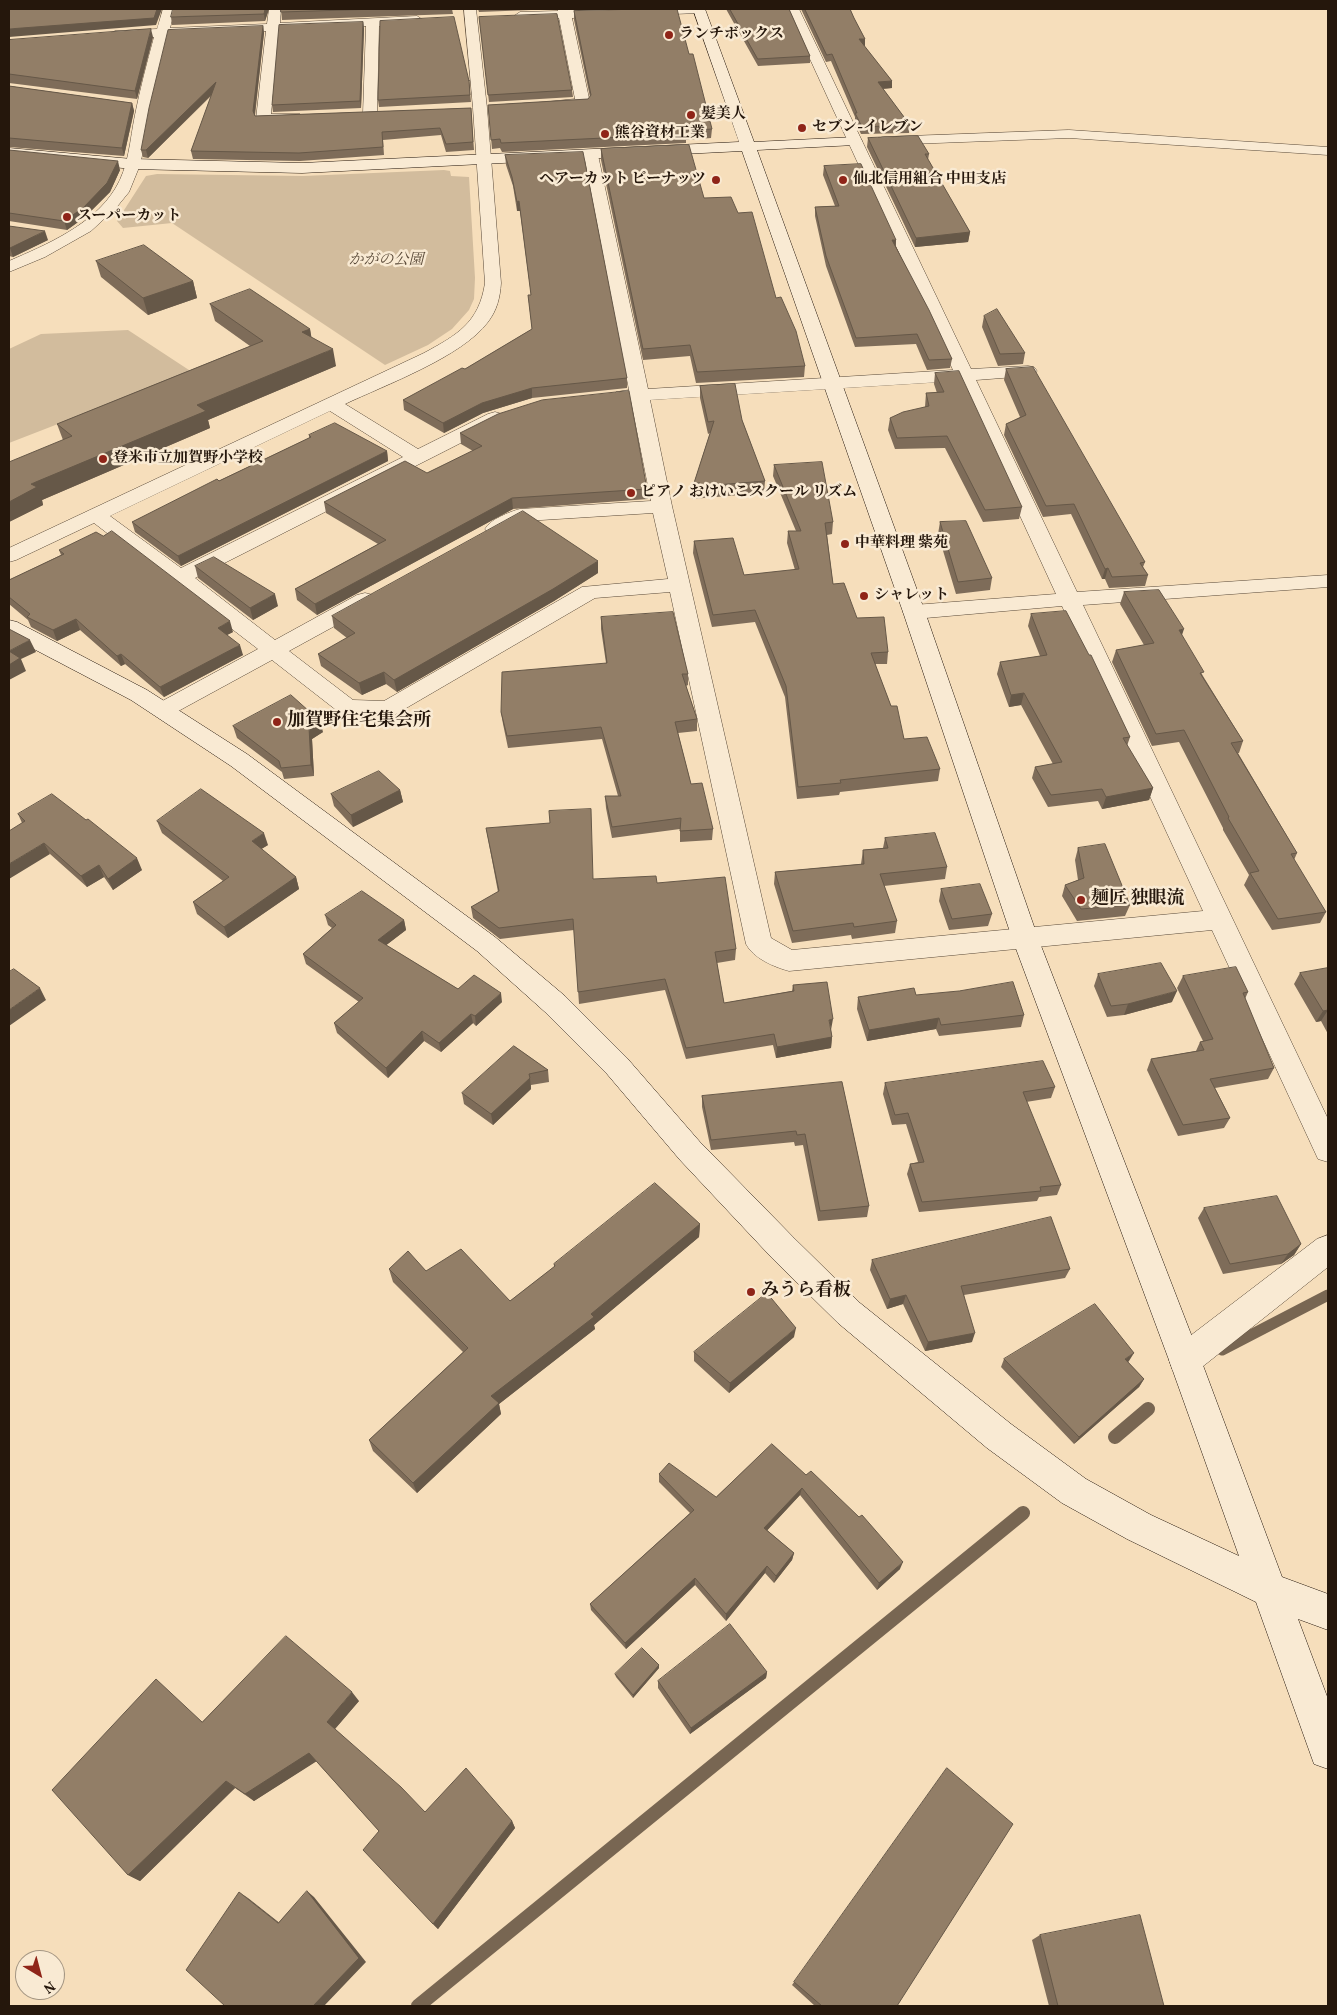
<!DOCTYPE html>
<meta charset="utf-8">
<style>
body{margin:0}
#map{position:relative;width:1337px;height:2015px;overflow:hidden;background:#f6debb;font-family:Vollkorn,serif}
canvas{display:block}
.frame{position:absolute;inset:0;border:10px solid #25170c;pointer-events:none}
.north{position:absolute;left:15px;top:1950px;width:50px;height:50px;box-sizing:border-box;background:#f9ead3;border:1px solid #a49683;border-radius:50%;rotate:143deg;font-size:14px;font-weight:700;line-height:20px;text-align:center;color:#25170c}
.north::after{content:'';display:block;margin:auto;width:18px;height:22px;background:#8f2418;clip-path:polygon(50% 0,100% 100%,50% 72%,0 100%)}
</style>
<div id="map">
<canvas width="1337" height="2015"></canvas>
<div class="frame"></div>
<div class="north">N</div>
</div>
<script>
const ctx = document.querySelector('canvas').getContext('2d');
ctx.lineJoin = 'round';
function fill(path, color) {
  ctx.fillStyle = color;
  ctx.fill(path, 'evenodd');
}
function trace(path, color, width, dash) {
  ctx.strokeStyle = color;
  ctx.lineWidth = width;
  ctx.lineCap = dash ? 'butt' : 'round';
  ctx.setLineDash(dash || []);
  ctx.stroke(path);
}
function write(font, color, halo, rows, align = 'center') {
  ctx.font = font + ' Vollkorn,"Noto Serif JP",serif';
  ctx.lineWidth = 5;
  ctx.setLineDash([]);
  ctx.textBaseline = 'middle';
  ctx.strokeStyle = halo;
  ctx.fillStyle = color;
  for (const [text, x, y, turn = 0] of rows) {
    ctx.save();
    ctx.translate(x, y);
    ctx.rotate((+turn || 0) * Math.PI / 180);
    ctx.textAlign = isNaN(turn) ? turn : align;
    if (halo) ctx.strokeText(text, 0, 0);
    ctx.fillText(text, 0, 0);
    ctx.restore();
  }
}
fill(new Path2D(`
 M444,170L450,171L451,176L469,177L475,278L474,299L469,310L452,329L428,345L385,365L172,223L123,228L117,221L146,176L157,174L303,176Z
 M128,330L192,372L9,443V349L41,334Z`), '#d2bc9d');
trace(new Path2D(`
 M1222,1350L1328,1295`), '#786652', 11);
trace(new Path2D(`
 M1115,1437L1148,1409
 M418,2006L1023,1513`), '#786652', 14);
const street = new Path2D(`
 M163,9H175L170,28L267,24L269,9H281L280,23L417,16L423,20L417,24L379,26L377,114L375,117H365L363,114L366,26L279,31L271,114H300L302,117L300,120L295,121L263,123L258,122L256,119L266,31L168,36L140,165L129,192L116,208L91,231L45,257L9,272V261C46,245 93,225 115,189C129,167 130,139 135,115C140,89 147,63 154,37L115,39L108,35L115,31L157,29Z
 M464,9H476L487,108L501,283C500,298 497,310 488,322C462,357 385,385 345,404L418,449L488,414L495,412L502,414L504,418L502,422L195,578L275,640L357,595L365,593L373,595L376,600L373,605L289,651L353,700L384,701L582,587L668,579L653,513L525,521L502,533L495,535L488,533L485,529C491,519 509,512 520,509L651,501L631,401L616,400L614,396L616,392L629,390L584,155L586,152H596L598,155L648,389L953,370L787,9H799L971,369L1028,366L1034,367L1037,371L1034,375L1028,376L976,380L1077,592L1328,575V587L1083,605L1328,1119V1162L1318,1159L1212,930L789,971C774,967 753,958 746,944L670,592L595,598L396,714C380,719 356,718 340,713L272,660L171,715L163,718L155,715L151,710L155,705L258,649L94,523L16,560L9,562V548L424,353C457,335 479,323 485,283L473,108ZM958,381L1056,594L914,605L906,607L903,612L906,617L914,619L1062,606L1203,911L792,950L771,938L672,506L650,400ZM330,411L403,457L181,568L110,516Z
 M558,9L571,10L705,9L699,13L572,18L590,103L588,106L583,107L551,109L546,108L544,105L546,102L575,99L559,18L520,20L514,16L520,12L558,11Z
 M1069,130L1328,147V155L1069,138L883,145L878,144L876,141L878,138L883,137Z
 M1328,1235V1267L1197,1371L1185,1375L1173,1371L1169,1360L1173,1349L1317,1239Z`);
const secondary = new Path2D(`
 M693,9H705L754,142L855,137L860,138L862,141L860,144L855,145L757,150L925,612L1038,938L1201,1360L1282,1577L1328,1594V1630L1298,1619L1328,1699V1769L1314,1764L1256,1602L1127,1539L1062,1503L987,1448L838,1323L772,1258L680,1160L607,1074L545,1012L477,951L231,766L131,700L9,636V620L17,622L147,690L247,754L495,937L565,996L627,1058L700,1142L794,1238L860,1303L1011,1424L1086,1479L1151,1515L1239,1556L1169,1360L1012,938L903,612L742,151L302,173L132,169L9,156V148L132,159L302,163L739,142Z`);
trace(street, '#594938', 1);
trace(secondary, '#25170c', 1);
fill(street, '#f9ead3');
fill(secondary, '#f9ead3');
fill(new Path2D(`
 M269,9L265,21L172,25L171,17Z
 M281,9H452L453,14L282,20Z
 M478,9H557L479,12Z
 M726,9H789L810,56V63L758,66Z
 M801,9H850L854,18L865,39V46H864L892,81V88L883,89L910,125L909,133L861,134L855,121V117L831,61L826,62Z
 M574,11L689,54L712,129L711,138L686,140V143L502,152L500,148L492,149L488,105L588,99L590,97L574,20Z
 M479,17L572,90L573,97L489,102Z
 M363,22L364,29L361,108L273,112L272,105Z
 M263,26L264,33L255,116L471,108L474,150L446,152L441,135L383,140L384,155L300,161L193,159L191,151L211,96L148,158L143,157L141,150Z
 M153,37L137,99L9,83V40Z
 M469,80L471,102L379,107L378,100L469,81Z
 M9,86L132,103L134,111L124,156L9,147Z
 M868,138L929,154L928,160L970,232L968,242L915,247L867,147Z
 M601,149L704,198L776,298L805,366L804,377L696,383L690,356L643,360L601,160Z
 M9,150L120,170L110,192L85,217L67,230L9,221Z
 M505,155L627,378V388L532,398L483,413L444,433L404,410L403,400L465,369L532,329L528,295H531L520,211H517L513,186L506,165Z
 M824,166L896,240V247L952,359L950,368L927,370L916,344L855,347L826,266L815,216V207L835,206L823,175Z
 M9,226L48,240L13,257L9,256Z
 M96,261L193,281L197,298L148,315L101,277Z
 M210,304L310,329L311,337L336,366L208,420L210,428L42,500L43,505L9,522L63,440L57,424L250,346L215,321Z
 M984,316L1025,353L1023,364L998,366L982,327Z
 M1006,369L1145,562L1143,567L1148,575L1145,586L1109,588L1105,579H1102L1071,514L1043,517L1004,435L1006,424L1020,417L1004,380Z
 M935,373L1022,507L1019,519L983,522L945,448L895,449L888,430L890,418L925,407L926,393H937L934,384Z
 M700,386L742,420L765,481L764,493L692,499V487H694V483L710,433L708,434L700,398Z
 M460,433L647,489L648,499L513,509L317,615L297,600L295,589L378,544L326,513L324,502L427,473L473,451L461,444Z
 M309,435L387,451L388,461L181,566L135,532L132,522L309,438Z
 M774,465L833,522L832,534L827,535L833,584L857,618L888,652L887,664H875L891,706L904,739L940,769L938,781L840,792L839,795L797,799L785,697L755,622L712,627L693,553L694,541L744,575L795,570L787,543L788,531H796L773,476Z
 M940,522L992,578L990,590L956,594L938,534Z
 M59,550L233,632L227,635L243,655L164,697L125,664L121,666L80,630L57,641L31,627L28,620L9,604V580L61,555Z
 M195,566L278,606L253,620L198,578Z
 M598,573L554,601L397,692L386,684L362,695L321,666L318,654L347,638L334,628L332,616Z
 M1124,592L1182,636L1203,676L1243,741L1239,753H1238L1297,853L1294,860L1326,912L1320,923L1272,930L1244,885L1249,875L1223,830V828L1179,742L1152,746L1112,662L1116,650L1144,645L1120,604Z
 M1031,614L1130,737L1127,746L1153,788L1149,800L1102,809L1098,801L1048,807L1032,778L1035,767L1053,764L1021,705L1009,707L997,674L1000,662L1040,656L1028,626Z
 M601,617L688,674V685L686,686L697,719V731L678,733L691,784L713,829L712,840L680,842V829L612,838L606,808L605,796H618L602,739L508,748L503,724L501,712L606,663L601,629Z
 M233,726L323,732L312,739L314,776L284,779L282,772L237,738Z
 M400,790L403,802L353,827L334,806L331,794Z
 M18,814L142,870L113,890L104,877L87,887L50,854L22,823Z
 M157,821L268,845L261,849L296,877L299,889L228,938L197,914L193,902L223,881L162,833Z
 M486,828L593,879L657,883L736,949L735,960L717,963L724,1003L792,991L793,985L831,1030L832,1037L831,1048L776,1058L773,1045L686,1059L665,990L579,1004L574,930L500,939L473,918L471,907L498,892Z
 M885,838L947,867L945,879L884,886L897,921L895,933L852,939L851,935L792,943L774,884L775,872L861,864L863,850L883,848Z
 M1078,848L1130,905L1125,916L1077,921L1062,896L1065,885L1078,880L1075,860Z
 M941,889L992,914L988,926L949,930L939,901Z
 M325,915L404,920L406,930L386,945L458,989L502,1002L476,1026L473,1023L441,1052L424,1041L388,1078L337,1033L334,1023L359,1002L306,964L303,954L332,928L328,925Z
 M1328,968V1034L1321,1021L1316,1022L1294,984L1300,973Z
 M1098,974L1172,1002L1124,1015L1107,1017L1094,986Z
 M1183,976L1248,992L1245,999L1274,1068L1268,1079L1215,1088L1230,1118L1224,1128L1178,1136L1147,1070L1151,1059L1196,1051L1200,1042L1203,1041L1177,988Z
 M916,995L1024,1015L1021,1027L939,1036L936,1029L867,1041L857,1009L858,997Z
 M514,1046L548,1070L549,1082L531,1085V1089L493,1125L464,1104L462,1093Z
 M842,1082L869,1206L867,1217L818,1221L803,1145L795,1146L794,1142L711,1150L702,1107V1096Z
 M885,1083L1055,1087L1051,1098L1026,1102L1061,1185L1057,1195L1039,1197L1037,1201L919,1212L907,1174L910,1164L918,1162L906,1124L892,1125L883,1094Z
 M1204,1208L1301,1244L1294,1255L1281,1264L1223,1274L1198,1218Z
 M700,1224L699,1237L594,1325L595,1329L499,1404L501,1414L417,1493L373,1451L369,1440L463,1352L393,1282L389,1269L426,1271L510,1301L554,1267V1264Z
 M872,1260L1070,1269L1065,1278L964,1295L972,1342L925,1351L903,1304L887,1309L870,1270Z
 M794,1337L729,1393L694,1361V1352Z
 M1004,1359L1129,1361L1128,1362L1144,1379L1139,1387L1074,1444L1001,1367Z
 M772,1444L900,1569L877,1590L800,1495L767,1530L794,1553L792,1560L774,1583L765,1573L726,1621L695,1585L626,1649L591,1610L590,1604L690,1513L659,1482V1474L716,1497Z
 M659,1665V1668L633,1698L616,1677L615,1674Z
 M767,1672L766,1678L690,1734L658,1688V1681Z
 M359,1701L335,1729L425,1812L512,1821L515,1828L438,1929L433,1924L379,1831L316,1761L254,1801L235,1788L140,1881L128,1875L203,1722Z
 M947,1768L897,2006H815L792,1985Z
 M1040,1935L1164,2006H1049L1032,1940Z`), '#7e6c59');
fill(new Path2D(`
 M157,9H162L156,25L9,37V29Z
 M265,9H269L265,21L264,14Z
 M363,22L364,29L361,108L360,101Z
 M263,26L264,33L254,119L253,111Z
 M151,29L153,37L137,99L135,91Z
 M859,39H865V46H858Z
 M892,81V88L877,89L878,82Z
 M216,82L217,89L148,158L146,150Z
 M132,103L134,111L124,156L122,148Z
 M118,161L120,170L110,192L85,217L67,230L64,221Z
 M519,201L520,211H517V202Z
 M45,231L48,240L13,257L10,248Z
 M970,232L968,242L915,247L916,238Z
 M892,240H896L895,249Z
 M193,281L197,298L148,315L143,298Z
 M310,329L313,346L302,332Z
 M333,349L336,366L208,420L210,428L42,500L43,505L9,522V502L31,484L197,405Z
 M532,388V398L483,413L444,433L443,423L482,403Z
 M387,451L388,461L181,566L178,556Z
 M512,498L513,509L317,615L315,604Z
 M598,561V573L554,601L397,692L394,680Z
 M1108,568L1105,579H1102L1105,569Z
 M275,594L278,606L253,620L250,608Z
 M76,619L80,630L57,641L53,630Z
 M230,621L233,632L221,638L218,628Z
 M1184,629L1180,641L1179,630Z
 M30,640L36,652L21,659L26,671L9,680V651Z
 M240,645L243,655L164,697L160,687Z
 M121,654L125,664L121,666L117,656Z
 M384,672L386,684L362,695L359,683Z
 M1024,693L1021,705L1009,707L1011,695Z
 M320,721L323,732L312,739L314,776L311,765L309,727Z
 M1153,788L1149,800L1102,809L1106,797Z
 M400,790L403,802L353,827L351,815Z
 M264,833L268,845L255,853L252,841Z
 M44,843L50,854L9,879V864Z
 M137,858L142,870L113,890L108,879Z
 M99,865L104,877L87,887L81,876Z
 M296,877L299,889L228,938L224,927Z
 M404,920L406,930L380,950L378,940Z
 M40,988L46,1000L9,1026V1010Z
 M1177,991L1172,1002L1124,1015L1128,1004Z
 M501,993L502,1002L476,1026L475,1016Z
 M1328,1010L1321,1021L1316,1022L1323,1011Z
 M471,1014L473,1023L441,1052L439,1043Z
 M939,1018L936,1029L867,1041L869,1030Z
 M833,1019L831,1030L829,1020Z
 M422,1031L424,1041L388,1078L386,1068Z
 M832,1037L831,1048L776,1058L777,1047Z
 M530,1078L531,1089L493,1125L491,1114Z
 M700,1224L699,1237L594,1325L595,1329L499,1404L501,1414L417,1493L413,1483L491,1396Z
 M1301,1244L1294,1255L1281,1264L1288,1254Z
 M906,1295L903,1304L887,1309L890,1299Z
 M796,1328L794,1337L729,1393L730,1383Z
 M975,1333L972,1342L925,1351L928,1342Z
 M1134,1353L1129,1361L1121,1367L1125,1359Z
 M1144,1379L1139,1387L1074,1444L1079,1437Z
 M802,1488L800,1495L763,1535L764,1528Z
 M794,1553L792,1560L774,1583L776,1576Z
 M903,1562L900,1569L877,1590L879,1583Z
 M767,1566L765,1573L726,1621V1614Z
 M695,1578V1585L626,1649L625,1643Z
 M659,1665V1668L633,1698V1695Z
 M767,1672L766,1678L690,1734L691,1728Z
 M352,1692L359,1701L334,1730L327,1722Z
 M309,1753L317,1761L254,1801L245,1794Z
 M226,1781L235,1788L140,1881L128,1875Z
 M512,1821L515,1828L438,1929L433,1924Z
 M307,1891L314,1897L366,1962L324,2006H313Z
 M239,1892L248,1898L286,1928L278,1923Z`), '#665848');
const building = new Path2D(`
 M9,9H157L154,18L9,29Z
 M173,9H265L264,14L171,17Z
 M281,9H379L281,12Z
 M643,9H677L689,54H693L712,129L685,131L686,134L501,143L500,139L491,140L488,105L588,99L591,95L574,11Z
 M730,9H789L810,56L758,59Z
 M805,9H850L854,18L865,39H859L892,81L878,82L910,125L862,127L855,113H857L832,54L827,55Z
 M557,14L572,90L488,95L479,17Z
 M454,17L469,81V80L470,95L378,100L380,21Z
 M363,22L360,101L272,105L279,25Z
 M263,26L253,111L255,116L471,108L473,142L446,144L440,128L382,132L383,147L299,153L191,151L216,82L146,150H141L149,108L168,30Z
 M151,29L135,91L9,74V40Z
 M9,86L132,103L122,148L9,138Z
 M918,136L929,154H925L970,232L916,238L868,138Z
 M689,145L704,198L731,197L738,213L752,212L776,298L781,297L796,331L805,366L697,372L690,345L643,349L601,149Z
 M9,150L118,161L107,183L83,208L64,221L9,213Z
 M583,152L627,378L532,388L482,403L443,423L403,400L462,368L465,369L532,329L528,295H531L519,201L517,202L512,177L505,155Z
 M861,164L896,240H892L929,310L952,359L929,360L917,334L856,338L826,256L815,207L839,206L824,166Z
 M9,226L45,231L10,248H9Z
 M144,245L193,281L143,298L96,261Z
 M250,289L310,329L302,332L333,349L197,405L206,411L31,484L37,487L9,502V462L72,436L57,424L263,341L210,304Z
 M997,309L1025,353L1000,354L984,316Z
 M1033,367L1145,562L1140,563L1148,575L1112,577L1108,568L1105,569L1074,504L1046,506L1006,424L1026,415L1006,369Z
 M959,371L1022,507L985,510L947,436L897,438L890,418L903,412L929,406L926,393L944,392L935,373Z
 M735,384L742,420L765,481L692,487L700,483H694L714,421L708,422L700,386Z
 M629,391L647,489L512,498L315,604L295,589L386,540L324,502L405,461L427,473L482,446L460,433L498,414L542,400Z
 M335,423L387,451L178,556L132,522L217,479L219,481L311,437L309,435Z
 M822,462L833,522L825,523L833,584L844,583L857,618L884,617L888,652L871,653L891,706H897L904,739L927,737L940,769L840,780L841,783L798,787L786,686L755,610L713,615L694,541L733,538L744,575L799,569L788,531H801L774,465Z
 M523,511L598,561L553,589L394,680L384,672L359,683L318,654L355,633L332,616Z
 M966,521L992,578L958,582L940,522Z
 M112,531L230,621L218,628L240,645L160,687L121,654L117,656L76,619L53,630L27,617L30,614L9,597V580L64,554L59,550L96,532L103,536Z
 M214,557L275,594L250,608L195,566Z
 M1159,590L1184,629L1179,630L1204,672L1200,673L1243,741L1231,743L1297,853L1291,854L1326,912L1278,919L1250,873L1259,871L1228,818L1229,817L1184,730L1156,734L1116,650L1154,643L1124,592Z
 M1066,611L1089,655H1091L1130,737L1123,738L1153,788L1106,797L1102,789L1051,795L1035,767L1062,762L1024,693L1011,695L1000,662L1047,655L1031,614Z
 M673,612L688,674H682L697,719L675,722L691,784L702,783L713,829L680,831L681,818L612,827L605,796H621L601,727L507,736L501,712L502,672L607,663L601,617Z
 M9,629L30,640L9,651Z
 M9,651L20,658L9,665Z
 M291,695L320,721L309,727L311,765L281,768L279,761L233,726Z
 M379,771L400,790L351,815L331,794Z
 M201,789L264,833L252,841L296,877L224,927L193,902L229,877L157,821Z
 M52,794L86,820L88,819L137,858L108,879L99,865L81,876L44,843L9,864V831L25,821L18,814Z
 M591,809L593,879L656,876L657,883L725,877L736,949L715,952L724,1003L794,991L793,985L827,982L833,1019L829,1020L832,1037L777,1047L774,1034L686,1048L665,979L578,992L573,919L499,928L471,907L499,891L486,828L550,823L549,811Z
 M935,833L947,867L880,874L897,921L854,927L853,923L793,931L775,872L864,864L863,850L888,848L885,838Z
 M1105,844L1130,905L1081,909L1065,885L1084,878L1078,848Z
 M980,884L992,914L952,919L941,889Z
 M362,891L404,920L378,940L458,989L474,975L501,993L475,1016L471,1014L439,1043L422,1031L386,1068L334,1023L363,998L303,954L336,925L325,915Z
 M1161,963L1177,991L1128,1004L1111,1006L1098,974Z
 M1236,967L1248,992L1243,993L1274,1068L1210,1079L1230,1118L1183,1125L1151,1059L1204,1050L1200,1042L1213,1039L1183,976Z
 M1328,968V1011V1010L1323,1011L1300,973Z
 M14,969L40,988L9,1010V972Z
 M1013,982L1024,1015L941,1025L939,1018L869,1030L858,997L914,988L916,995L959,991Z
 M514,1046L548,1070L529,1074L530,1078L491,1114L462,1093Z
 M1043,1061L1055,1087L1023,1092L1061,1185L1040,1187L1041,1191L922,1202L910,1164L924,1162L908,1113L895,1115L885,1083Z
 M842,1082L869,1206L820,1211L805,1134L797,1135L796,1131L711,1140L702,1096Z
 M655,1183L700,1224L591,1314L594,1317L491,1396L499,1403L413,1483L369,1440L468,1348L389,1269L408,1251L426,1271L461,1249L510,1301L555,1266L554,1264Z
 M1277,1196L1301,1244L1288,1254L1230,1264L1204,1208Z
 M1051,1217L1070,1269L961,1286L975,1333L928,1342L906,1295L890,1299L872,1260Z
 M767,1293L796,1328L730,1383L694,1352Z
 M1095,1304L1134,1353L1125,1359L1144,1379L1079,1437L1004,1359Z
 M772,1444L806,1475L811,1471L859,1517L862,1515L903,1562L879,1583L802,1488L764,1528L794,1553L776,1576L767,1566L726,1614L695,1578L625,1643L590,1604L694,1510L659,1474L669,1463L716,1497Z
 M730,1624L767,1672L691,1728L658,1681Z
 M286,1636L352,1692L327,1722L401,1787L425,1812L466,1768L512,1821L433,1924L363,1850L379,1831L309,1753L245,1794L226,1781L128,1875L52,1790L156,1679L202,1722Z
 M642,1648L659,1665L633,1695L615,1674Z
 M947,1768L1013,1824L897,2006H822L794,1982Z
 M307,1891L359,1958L313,2006H225L186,1970L239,1892L278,1923Z
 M1140,1915L1164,2006H1058L1040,1935Z`);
fill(building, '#927e67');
trace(building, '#665848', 1);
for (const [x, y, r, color] of [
 [669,35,5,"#8f2418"],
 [691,115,5,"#8f2418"],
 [802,128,5,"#8f2418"],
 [605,134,5,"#8f2418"],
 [716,180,5,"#8f2418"],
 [843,180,5,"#8f2418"],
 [67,217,5,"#8f2418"],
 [103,459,5,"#8f2418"],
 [631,493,5,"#8f2418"],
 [845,544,5,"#8f2418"],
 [864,596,5,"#8f2418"],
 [277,722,5,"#8f2418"],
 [1081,900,5,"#8f2418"],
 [751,1292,5,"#8f2418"]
]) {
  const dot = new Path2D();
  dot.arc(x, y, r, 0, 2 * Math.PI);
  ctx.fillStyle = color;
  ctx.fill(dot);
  trace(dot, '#f9ead3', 2);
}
write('bold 15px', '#25170c', '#f9ead3', [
 ["ランチボックス",679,35],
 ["髪美人",701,115],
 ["セブン-イレブン",812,128],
 ["熊谷資材工業",615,134],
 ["ヘアーカット ピーナッツ",706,180,"right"],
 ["仙北信用組合 中田支店",853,180],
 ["スーパーカット",77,217],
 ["登米市立加賀野小学校",113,459],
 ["ピアノ おけいこスクール リズム",641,493],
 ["中華料理 紫苑",855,544],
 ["シャレット",874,596]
], 'left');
write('italic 15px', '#594938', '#f9ead3', [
 ["かがの公園",386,261]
]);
write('bold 18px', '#25170c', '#f9ead3', [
 ["加賀野住宅集会所",287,722],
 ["麺匠 独眼流",1091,900],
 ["みうら看板",761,1292]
], 'left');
</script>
